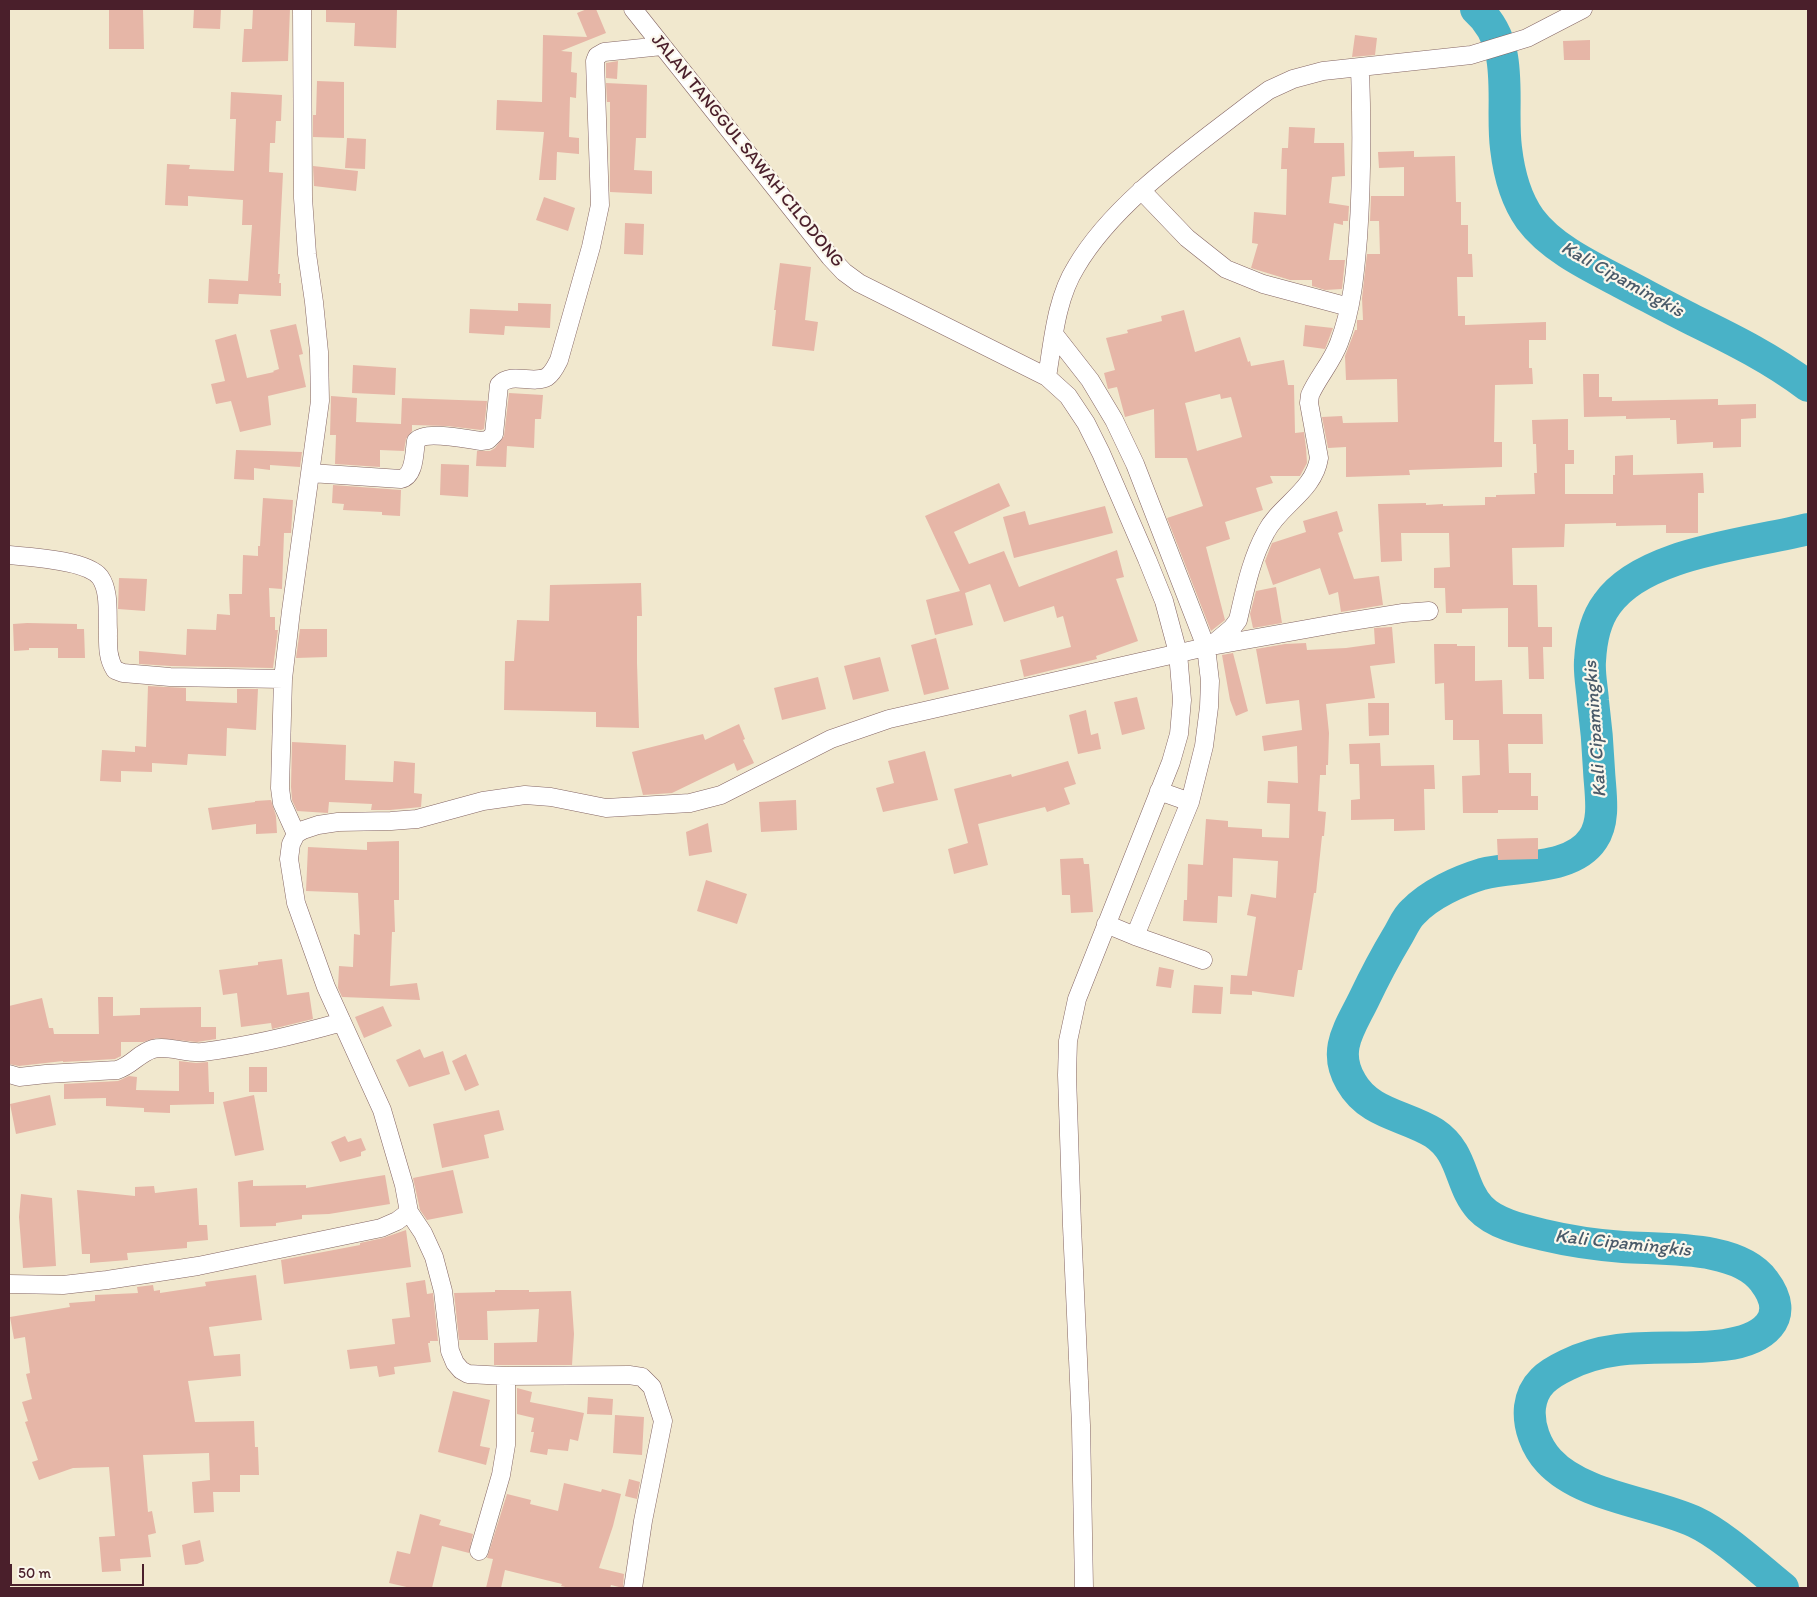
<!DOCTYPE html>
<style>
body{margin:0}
#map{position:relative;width:1817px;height:1597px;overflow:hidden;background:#f1e8ce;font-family:Itim,sans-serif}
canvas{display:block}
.frame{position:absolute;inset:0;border:10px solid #4a1f2b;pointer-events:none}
.scale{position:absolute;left:10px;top:1564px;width:134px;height:22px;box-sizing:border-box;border:2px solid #4a1f2b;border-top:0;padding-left:6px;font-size:15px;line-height:18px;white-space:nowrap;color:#4a1f2b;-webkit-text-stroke:4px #fbf7ec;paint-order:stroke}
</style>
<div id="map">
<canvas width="1817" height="1597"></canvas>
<div class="frame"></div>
<div class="scale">50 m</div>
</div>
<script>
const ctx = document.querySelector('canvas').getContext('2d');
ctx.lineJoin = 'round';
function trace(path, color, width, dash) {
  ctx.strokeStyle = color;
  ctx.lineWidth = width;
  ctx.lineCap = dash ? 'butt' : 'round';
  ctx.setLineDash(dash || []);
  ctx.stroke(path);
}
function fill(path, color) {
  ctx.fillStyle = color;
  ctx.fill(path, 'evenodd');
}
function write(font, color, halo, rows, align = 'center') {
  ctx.font = font + ' Itim,sans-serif';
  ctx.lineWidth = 4.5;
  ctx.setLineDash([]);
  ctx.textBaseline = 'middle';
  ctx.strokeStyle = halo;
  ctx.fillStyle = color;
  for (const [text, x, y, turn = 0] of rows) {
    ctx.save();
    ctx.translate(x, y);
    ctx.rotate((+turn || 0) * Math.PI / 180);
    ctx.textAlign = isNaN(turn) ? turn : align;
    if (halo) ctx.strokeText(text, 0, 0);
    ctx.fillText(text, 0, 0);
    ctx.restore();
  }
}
trace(new Path2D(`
 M1476,9C1517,44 1500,102 1506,148C1509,174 1515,198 1530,219C1552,249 1594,268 1626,285C1649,297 1671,309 1693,320C1734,340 1772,359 1808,386
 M1783,1588C1758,1568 1723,1535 1695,1522C1652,1502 1582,1497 1549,1461C1536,1447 1528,1426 1530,1407C1533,1384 1548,1374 1567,1365C1619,1339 1670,1352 1724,1345C1762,1340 1793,1319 1764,1281C1738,1245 1663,1250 1623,1247C1597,1245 1569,1241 1544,1235C1523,1230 1495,1224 1480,1208C1459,1185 1464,1153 1434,1133C1405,1115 1369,1114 1351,1082C1332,1050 1350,1028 1364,999C1374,978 1385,957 1397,937C1402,929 1406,918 1413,912C1430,894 1459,881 1482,874C1516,865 1572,871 1593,839C1606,820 1600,792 1599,770C1598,747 1596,724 1593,701C1592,687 1589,674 1590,661C1591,642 1595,620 1607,604C1643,552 1750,544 1808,529`), '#49b2c7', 32);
fill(new Path2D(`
 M109,9H143L144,49H109Z
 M194,9H221L220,29L193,28Z
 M253,9H290L288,61L242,62L244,29H252Z
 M326,9H397L396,48L354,46L355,23L326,22Z
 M587,9H596L606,33L561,51L572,52L571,72L577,73L576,98L570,97L569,137L579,138V154L557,152L556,180H539L544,132L496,130L497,100L542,102L543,35L587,37L577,13Z
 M1355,35L1377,38L1375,55L1352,57Z
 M1590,40V60H1564L1563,41Z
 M618,61L617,79L606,78V63Z
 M317,81L344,82V138L313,137V115H316Z
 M606,83L647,85L646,138H636L634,170L652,171V194L610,192V102H607Z
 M231,92L282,95L281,121H276L275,143H270L269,172L283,173L278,274H280L279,283H281V296L239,294L238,304L208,303L209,279L248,281L252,225H242L243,200L188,196V206L165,205L167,164L190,165L189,169L234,171L236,119H230Z
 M1289,127L1315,128L1314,143H1344L1345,176L1332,177L1329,203L1349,206L1348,221H1343V225L1334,223L1329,260H1345L1342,289L1325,290L1312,286V280H1290L1251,268L1258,244L1252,243L1254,212L1286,215L1287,169H1281L1282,148H1288Z
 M347,138L366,139L365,169L345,168Z
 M1414,151V157L1455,156L1456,202H1461V225H1468V254H1472L1473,277H1457L1458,316H1465V325L1546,322V340H1529V368H1532L1533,384L1495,385L1494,442H1502V467L1409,470L1410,475L1346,477V447L1328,448L1322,417L1342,416L1343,423L1398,422L1397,379L1346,380L1345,356L1355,330H1357V320H1363L1362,298L1367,254H1380L1379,221H1370L1371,196H1404V167L1379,168L1378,152Z
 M313,166L358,171L356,191L314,186Z
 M544,197L575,208L568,231L536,220Z
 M625,223L644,224L643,255L624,254Z
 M780,263L811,267L805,320L818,322L814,351L772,346L776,310H774Z
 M518,303L551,304L550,328L505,326L504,335L469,333L470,309L518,311Z
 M1184,310L1195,352L1240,337L1248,362L1250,361L1251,366L1284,360L1288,385H1294L1295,433L1304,432L1306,448L1307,463L1300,476H1270L1273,483L1256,488L1263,510L1225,522L1230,539L1206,547L1225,620L1211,631L1167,518L1203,506L1187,458H1155L1154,409L1125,417L1117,387L1108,389L1104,373L1115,370L1106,338L1128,333L1127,330L1162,321L1161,316ZM1220,394L1221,399L1231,397L1242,437L1197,451L1185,403Z
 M296,324L303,354L299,355L306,387L268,396L271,425L240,432L231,401L216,404L211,384L225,381L215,340L236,334L247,378L274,372L273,371L279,369L270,330Z
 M1305,325L1333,328L1325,349L1303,346Z
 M353,365L396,368L395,395L352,393Z
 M1583,374H1599V397H1612V401L1718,399V405L1756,404V418L1741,419V447L1713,448V442L1677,444L1676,420H1670V418L1626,419V416L1584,417Z
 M509,393L543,395L541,419H535L534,448L507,446L506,467L476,466L477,451H490L495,448L504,436Z
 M331,396L357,398L356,422L401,424L402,398L487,401L484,429L481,430L447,426L412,425V431L406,439L404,451L380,450V467L335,464L336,435H330Z
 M1568,419V450H1574V464H1565V494H1613V475H1615V456L1633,455V475L1703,473L1704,493H1698V533H1666V525L1616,526V523L1565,524L1564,547L1512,548L1513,585H1537L1538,627H1552V647H1543L1544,679H1529L1528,647H1508V608L1462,609V613H1446L1445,588H1434V568L1450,567L1449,533H1401L1402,561L1381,562L1378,504L1426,503V505L1443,504V506L1485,505V497H1496V495L1535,494L1534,473H1537L1536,444H1533L1532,420Z
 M236,450L302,452L300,467L270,465V470L254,468V480L234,479Z
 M441,464L469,465L468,497L440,495Z
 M999,483L1010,506L954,532L969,564L1004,551L1019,587L1117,550L1124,577L1116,579L1138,641L1096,656L1097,659L1024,677L1020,660L1071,647L1063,616L1057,618L1054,606L1004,622L990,584L965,593L973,625L935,635L926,600L960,591L925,516Z
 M333,485L401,490L400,516L382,515V512L343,510L344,504L332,503Z
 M263,498L293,500L291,533H284L282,589L269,588L270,617H275V630H278L273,668L171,666L139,664V651L186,655L187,629L216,630L217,614L230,615L229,594H242L243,555L258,556V546H260Z
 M1105,506L1113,533L1014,558L1003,517L1025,511L1029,525Z
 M1337,511L1343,531L1338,533L1354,579L1379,576L1383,605L1341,612L1338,592L1329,595L1320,568L1273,585L1265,561L1272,543L1306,532L1303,521Z
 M119,578L147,579L145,611L118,609Z
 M641,583L642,616H637V663L639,728L596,727V712L504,710L505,661H514L517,620L549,621L550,585Z
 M1276,587L1282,623L1253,628L1250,614L1256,591Z
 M27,623L77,624V629H84L85,658H58V648H29V650L14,651L13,624Z
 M1392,627L1395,663L1370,666L1375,698L1326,704L1329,733L1328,765H1326V775H1320L1318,811L1326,812L1324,836H1322L1316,893H1314L1302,970H1298L1294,997L1252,991V995L1230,994L1231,975L1247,976L1256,917L1247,915L1251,894L1276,898L1278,861L1233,858L1232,897L1218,896L1217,923L1183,921L1184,900H1187L1188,864L1203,865L1206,819L1228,821V827L1262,829V837L1289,838L1290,804L1267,803L1268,781L1298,783L1297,746L1264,751L1262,736L1302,730L1299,700L1266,704L1256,649L1285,644L1306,643L1307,650L1346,648L1375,644L1374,628Z
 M300,629H327V657L296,658Z
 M936,638L949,689L924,695L911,645Z
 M1434,644H1457V646H1475V681L1502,680L1503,714H1542L1543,744H1508L1509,773H1531V796H1538V810H1498V813H1463L1462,776L1480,775L1479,740H1453V720H1445L1444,683L1435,684Z
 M1233,653L1248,711L1236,716L1230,700L1222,655Z
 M880,657L889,691L853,700L844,666Z
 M818,677L826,709L782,720L774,688Z
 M148,686L186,688V701L237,703V689H258L256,730L227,728L226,756L188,754L187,765L152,763V772L121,771V782L100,781L102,750L135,752V746L146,747Z
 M1137,697L1145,729L1122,735L1114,702Z
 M1368,703H1389V735L1369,736Z
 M1086,710L1091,735L1098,733L1101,749L1078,754L1069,715Z
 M739,724L745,739L743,740L754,763L737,771L734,763L672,793L643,795L632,752L703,734L705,740Z
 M292,742L346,745L345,780L393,782L394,761L415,763L414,793L422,794L421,807L390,810H371L372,804L329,802L328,813L297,811L292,800L291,787Z
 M1380,743L1381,766L1434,765L1435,789H1424L1425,830L1394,831V819L1351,820V800L1360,799L1359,764H1350L1349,744Z
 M925,751L938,800L883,812L876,788L894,783L888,761Z
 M1068,761L1076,784L1064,788L1070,804L1047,812L1045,807L978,824L988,865L954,874L948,849L968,843L954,789L1011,774L1012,777Z
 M271,800L276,816L277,833L256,834V824L212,830L208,808L255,802V801Z
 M796,800L797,830L761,832L759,802Z
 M708,823L712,852L689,856L686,832Z
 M1538,838V859L1498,860L1497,839Z
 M399,841V900H394L395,932H392L390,986L417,983L420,1000L342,997L338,988L339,966L353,967L354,934L360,935L358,893L306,891L308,847L367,850V842Z
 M1083,858L1084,864H1089L1093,912L1071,913L1070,895H1062L1060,859Z
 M706,880L747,894L737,924L697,911Z
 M282,959L287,995L309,992L313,1019L272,1029L271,1023L241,1027L237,993L223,995L219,970L258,965V962Z
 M1159,967L1174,970L1171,988L1156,986Z
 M1194,985L1223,987L1221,1014L1192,1013Z
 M98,997H113V1016L140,1015V1008L201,1007V1027H216V1039L197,1042L157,1038L143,1042H121V1056L115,1059L63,1062V1061L19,1066L9,1064V1006L42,998L49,1028H53L54,1034H99Z
 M383,1006L392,1026L364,1038L355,1017Z
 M420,1049L424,1058L443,1051L450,1074L409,1087L396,1060Z
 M466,1054L479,1085L465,1091L452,1061Z
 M179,1061L196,1063L208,1062L209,1092H214V1104L170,1105V1113L144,1112V1108L106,1106V1098L64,1099V1084L118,1081L129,1076L137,1077L136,1090L179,1091Z
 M249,1067H267V1092H249Z
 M50,1095L56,1125L16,1134L10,1104Z
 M254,1095L264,1150L235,1156L223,1102Z
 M499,1110L504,1130L484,1135L489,1158L442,1168L433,1124Z
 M345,1136L348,1142L361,1138L366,1150L361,1152V1156L340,1162L331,1142Z
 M453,1170L463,1213L427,1220L420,1210L413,1178Z
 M385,1175L390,1204L329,1214L302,1215V1219L276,1223V1226L240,1227L238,1182L253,1180V1186L306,1185V1188Z
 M154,1186L155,1193L197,1188L199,1225H207L208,1240L187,1242V1248L127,1253L128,1260L90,1263V1254H82L77,1190L135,1196V1187Z
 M21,1194L52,1198L56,1266L23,1268L19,1217Z
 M406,1230L411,1267L284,1284L281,1260L360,1245V1243L383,1238Z
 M256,1275L262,1320L209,1327L214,1356L240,1354L241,1376L188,1381L195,1422L254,1421L255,1447H258L259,1475H240V1492H213L214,1512L194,1513L192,1482L210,1480L209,1453L143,1455L148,1512L152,1511L156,1533L148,1535L151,1557L120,1559L121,1571L102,1572L99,1537L115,1536L109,1467L73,1468L39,1480L32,1462L38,1460L25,1422L28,1421L22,1402L32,1399L26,1374L30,1373L25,1337L14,1339L10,1317L70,1307L69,1303L95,1301V1295L138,1293L137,1287L153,1285L154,1291L160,1290V1293L206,1286L205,1282Z
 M425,1280L427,1294L433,1293L438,1341H430V1343H428L431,1362L394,1367L395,1374L379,1377L377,1366L350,1369L347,1350L395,1344L392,1319L410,1317L406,1283Z
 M495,1290H529V1292L571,1291L574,1334L572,1365H494V1343L537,1342L539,1309L487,1311L488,1340H459L454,1293L495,1292Z
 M517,1388L532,1392L530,1402L584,1413L578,1441L570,1439L568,1451L548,1449L547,1455L530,1452L534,1432H531L534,1418L517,1414Z
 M453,1391L490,1400L480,1446L490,1448L486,1465L438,1452Z
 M588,1397L613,1399L612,1415L587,1414Z
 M615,1415L644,1417L642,1455L613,1453Z
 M629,1479L640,1482L637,1499L625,1496Z
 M564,1483L601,1492L602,1489L621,1494L613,1526L599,1568L624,1574L623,1588L611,1585L610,1588H570L561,1586L562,1584L505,1570L501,1588H486L493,1559L487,1558L507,1494L531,1500L530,1504L558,1511Z
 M420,1514L441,1520L439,1525L473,1534L469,1553L442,1546L432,1588H411L389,1583L397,1551L410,1554Z
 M200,1540L204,1561L197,1564L185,1565L182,1545Z`), '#e6b6a7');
const minor = new Path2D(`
 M633,9L830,257L844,272L859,283L1047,377L1068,396L1086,423L1101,453L1147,559L1164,601L1178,653L1182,700L1179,734L1171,762L1077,999L1068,1041L1067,1075L1072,1226L1081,1425L1084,1588
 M1141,190L1187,238L1226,269L1263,284L1349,307
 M1054,334L1090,380L1114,420L1135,464L1206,647L1210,681L1209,707L1204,746L1190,802L1135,936
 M1047,377C1053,341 1056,299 1076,267C1114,202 1192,149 1251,103L1269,90L1293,79L1323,71L1471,55L1527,38L1583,9
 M310,473L401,479C415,476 414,453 416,441C425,430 466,439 481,441L488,440L494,434L499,385C512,371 532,385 547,377C553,373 556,366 559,360L591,247L600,205L595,61L597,56L604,52L662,46
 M9,555C30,557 87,560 100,577C110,591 107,614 108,630C108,644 107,658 115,670L123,673L170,677L283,679
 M1213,644L1232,628L1238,620C1245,590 1251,559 1266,532C1280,505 1314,491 1319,458L1309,403L1310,395C1318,377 1332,362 1339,343C1352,309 1355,274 1358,238C1362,181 1362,124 1360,67
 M1159,791L1190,802
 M296,834L282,803L280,788L283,679L291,611L320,401L319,352L314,302L307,254L303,198L302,9
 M1106,924L1135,936L1203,960
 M9,1074L19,1077L46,1074L117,1070C131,1066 139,1053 153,1049C167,1045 188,1054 203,1052C250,1046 296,1035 342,1022
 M409,1212L423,1233L434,1257L443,1291L450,1351L455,1363L461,1370L468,1374L506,1376L629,1375L642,1377L652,1387L663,1421L643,1521L633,1588
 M9,1284L63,1285L107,1280L198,1266L381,1228L397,1221L409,1212L404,1185L382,1110L326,987L296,903L289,859L291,844L296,834L303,830L318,825L338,822L391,821L417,819L483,801L525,795L551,797L606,808L690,803L721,795L831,739L889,719L1206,647L1340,623L1403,613L1429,611
 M479,1551L501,1475L506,1445V1376`);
trace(minor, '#846564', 19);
trace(minor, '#fff', 18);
write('18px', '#4a1f2b', '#fbf7ec', [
 ["JALAN TANGGUL SAWAH CILODONG",747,151,51]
]);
write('italic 19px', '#4a5a69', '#fbf7ec', [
 ["Kali Cipamingkis",1622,280,29],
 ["Kali Cipamingkis",1596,729,-94],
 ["Kali Cipamingkis",1623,1244,6]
]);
</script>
